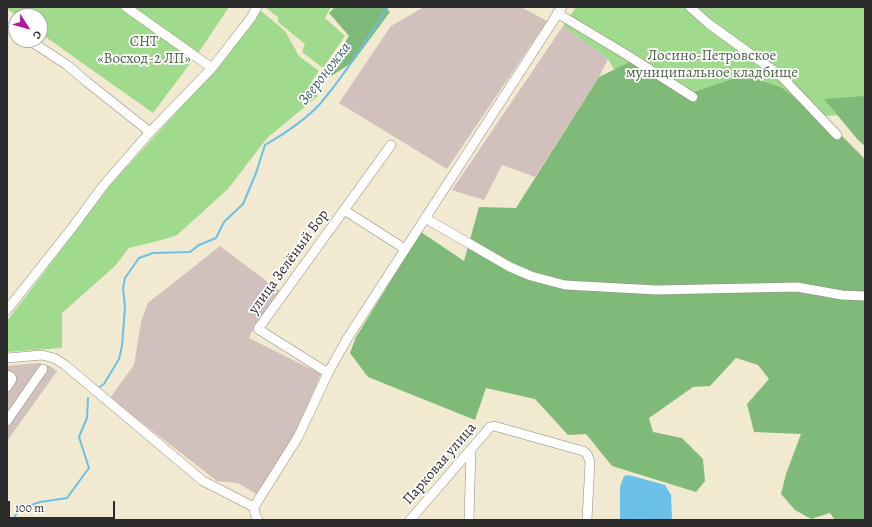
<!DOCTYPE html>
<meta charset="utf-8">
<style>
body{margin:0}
#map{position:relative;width:872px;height:527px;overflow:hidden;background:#f1e9d0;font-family:Alegreya,serif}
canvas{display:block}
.frame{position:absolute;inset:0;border:8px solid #2b2b2b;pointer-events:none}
.north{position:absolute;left:8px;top:8px;width:40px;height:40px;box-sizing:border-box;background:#fff;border:1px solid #aaa;border-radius:50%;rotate:127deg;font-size:11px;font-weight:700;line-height:16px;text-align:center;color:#2b2b2b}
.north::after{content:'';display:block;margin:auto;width:14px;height:18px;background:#b5179e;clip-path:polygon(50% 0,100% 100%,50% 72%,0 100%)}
.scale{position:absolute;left:8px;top:501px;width:107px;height:18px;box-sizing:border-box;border:2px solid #2b2b2b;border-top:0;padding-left:5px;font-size:12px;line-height:14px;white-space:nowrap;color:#2b2b2b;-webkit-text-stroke:3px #fff;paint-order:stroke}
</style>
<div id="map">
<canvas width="872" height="527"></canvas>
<div class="frame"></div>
<div class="north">С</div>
<div class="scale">100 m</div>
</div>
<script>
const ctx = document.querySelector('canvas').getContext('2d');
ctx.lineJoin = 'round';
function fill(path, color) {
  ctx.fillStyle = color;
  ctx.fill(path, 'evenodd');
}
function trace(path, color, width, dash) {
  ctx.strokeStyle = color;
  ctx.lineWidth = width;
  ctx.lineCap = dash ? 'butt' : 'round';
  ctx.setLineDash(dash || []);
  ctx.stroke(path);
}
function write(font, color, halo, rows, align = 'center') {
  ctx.font = font + ' Alegreya,serif';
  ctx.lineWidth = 3.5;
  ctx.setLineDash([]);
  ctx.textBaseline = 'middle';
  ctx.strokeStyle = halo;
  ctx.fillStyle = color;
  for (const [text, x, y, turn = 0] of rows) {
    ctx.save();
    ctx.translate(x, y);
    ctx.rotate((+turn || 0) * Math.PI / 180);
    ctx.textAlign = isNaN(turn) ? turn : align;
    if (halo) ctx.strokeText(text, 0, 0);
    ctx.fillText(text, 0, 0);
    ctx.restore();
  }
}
fill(new Path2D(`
 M424,7H521L547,21L447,169L339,103L391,26Z
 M563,26L608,59L599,77L535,177L502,165L484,200L452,190Z
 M220,246L281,292L252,331L249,338L321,374L293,438L256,494L238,483L217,481L110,398L134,365L141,322L148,303Z
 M38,363L50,366L57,371L7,441V366Z`), '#d1c0bc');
fill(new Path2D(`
 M7,7H229L201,49L153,113L40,33V16H17L7,9Z
 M267,7H331L325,18L345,36L323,68L302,52L305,44L278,22V17L266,8Z
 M576,7H865V111L859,114L696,123L625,89L608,59L563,26Z
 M261,11L285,31L299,56L319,71L309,86L318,96L267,138L228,189L177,235L158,241L129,248L115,266L62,313V348L7,352V321L111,184L214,71Z`), '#a0da8d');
fill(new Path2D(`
 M335,7H385L390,12L353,62L317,85L349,36L329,13Z
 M632,61L688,94L745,75L782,88L833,127L865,159V520H835L830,513L811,519L795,510L781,494L786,474L801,434L754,432L747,404L769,379L758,365L736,358L710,386L693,387L649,418L653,432L682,438L703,459L705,481L696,492L612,466L586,434L568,435L535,399L486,388L475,420L368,377L350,353L356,337L421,232L464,261L479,207L516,208L599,77Z
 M865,96V146L858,140L824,99Z`), '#80ba78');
fill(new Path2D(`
 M629,475L665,485L671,495L672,520H620V487L624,476Z`), '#6ac0e7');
trace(new Path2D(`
 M98,388L104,384L119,359L122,346L125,307L123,288L125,278L139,258L153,253L190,252L199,245L216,238L224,222L243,204L256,173L265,145C284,134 304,121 319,105C345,75 366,40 388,7
 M13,520L18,510L40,502L67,498L89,468L79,437L87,418L88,398`), '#6ac0e7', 2);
const minor = new Path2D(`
 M126,7L212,68
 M690,7L709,24L781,76L837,135
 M557,13L627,55L693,97
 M7,28L16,32
 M29,40L67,65L87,82L150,132
 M344,210L405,249
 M425,218L510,267L531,276L565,285L657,290L797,287L842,295L865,296
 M7,310L72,228L103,186L150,132L212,68L251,18L257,7
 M7,358L42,355L54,358L65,365L203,481L254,507
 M328,373L258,329L391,145
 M7,375L11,377L12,379L7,387
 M7,421L43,369
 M258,520L255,514L254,507L298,437L328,373L347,339L562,7
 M410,520L485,433L490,427L494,426L583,451L587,454L590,462L587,520
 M469,520L471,449`);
trace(minor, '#8e8a7e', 10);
trace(minor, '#fff', 9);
write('15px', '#4e6048', '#fff', [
 ["СНТ",144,42],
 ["«Восход-2 ЛП»",144,59],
 ["Лосино-Петровское",712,56],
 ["муниципальное кладбище",712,73]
]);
write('15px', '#2b2b2b', '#fff', [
 ["улица Зелёный Бор",289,262,-54],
 ["Парковая улица",440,464,-49]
]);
write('italic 16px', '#415f6d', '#fff', [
 ["Звероножка",325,74,-52]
]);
</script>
